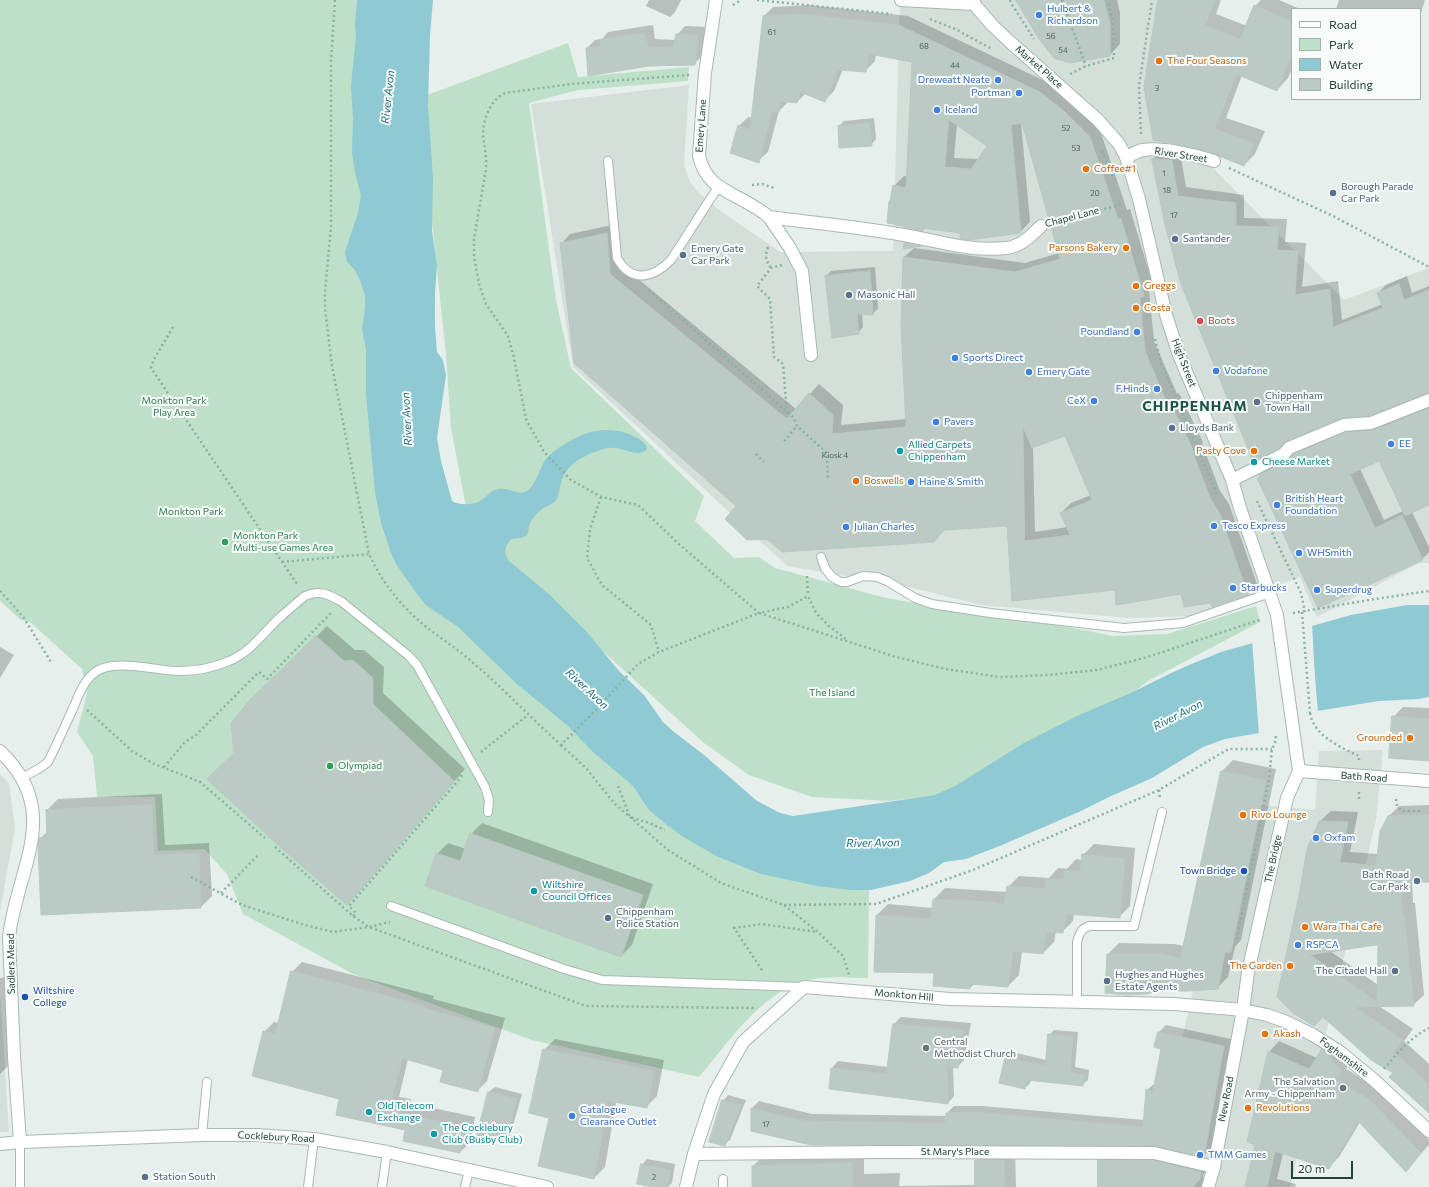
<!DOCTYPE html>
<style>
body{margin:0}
#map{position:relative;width:1429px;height:1187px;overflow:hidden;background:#e6efeb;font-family:Commissioner,sans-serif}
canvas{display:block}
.legend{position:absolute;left:1291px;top:8px;width:130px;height:92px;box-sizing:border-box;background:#f7fbf9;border:1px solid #a3b1ad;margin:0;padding:5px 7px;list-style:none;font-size:12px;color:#24423a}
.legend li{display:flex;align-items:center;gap:8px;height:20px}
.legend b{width:20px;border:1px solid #a3b1ad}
.scale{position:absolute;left:1291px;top:1161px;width:62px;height:18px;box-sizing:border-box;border:2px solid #24423a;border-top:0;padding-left:5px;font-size:12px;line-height:14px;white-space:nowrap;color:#24423a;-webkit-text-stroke:3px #f7fbf9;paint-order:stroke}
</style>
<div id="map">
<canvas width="1429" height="1187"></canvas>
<ul class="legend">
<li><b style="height:5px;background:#fff"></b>Road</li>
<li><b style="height:11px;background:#bfe0c8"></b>Park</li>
<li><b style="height:11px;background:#8ec9d4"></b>Water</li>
<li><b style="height:11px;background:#bbcac4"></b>Building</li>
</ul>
<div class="scale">20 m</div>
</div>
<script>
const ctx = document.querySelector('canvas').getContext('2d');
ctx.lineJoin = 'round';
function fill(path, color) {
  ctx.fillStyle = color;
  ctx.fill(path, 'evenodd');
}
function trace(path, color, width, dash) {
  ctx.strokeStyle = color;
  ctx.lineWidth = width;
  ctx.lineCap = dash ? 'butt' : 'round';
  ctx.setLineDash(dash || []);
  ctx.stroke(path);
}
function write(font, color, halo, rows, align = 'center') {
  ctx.font = font + ' Commissioner,sans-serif';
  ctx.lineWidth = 4;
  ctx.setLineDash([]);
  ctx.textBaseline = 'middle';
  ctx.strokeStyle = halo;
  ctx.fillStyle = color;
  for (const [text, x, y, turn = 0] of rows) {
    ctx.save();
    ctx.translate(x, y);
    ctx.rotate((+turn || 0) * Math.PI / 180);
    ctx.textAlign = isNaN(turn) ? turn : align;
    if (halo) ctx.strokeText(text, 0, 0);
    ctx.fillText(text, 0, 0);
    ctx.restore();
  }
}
fill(new Path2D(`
 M900,0H1207L1180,135L1344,300L1429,268V563H1419L1317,617L1300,577L1189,616L1129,618L981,605L909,587L787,566L573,367L531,104L689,85L684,165L690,182L700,194L722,212L780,252L893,251Z
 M1383,750L1376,820L1290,1187H1149L1235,803L1315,810L1319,751Z
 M0,774L9,783L15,828L0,912Z
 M0,992L9,1132H0Z`), '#d4dfda');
fill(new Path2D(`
 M0,0H374L397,560L869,882L868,978C848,978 824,975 804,981C759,995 728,1043 699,1077L532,1040L443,1008L353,974L243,914L227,874L204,849L158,851L155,797H97L93,756L77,732L87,694L82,669L30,622L21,620L0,601Z
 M568,43L578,77L689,67L688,81L578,90L529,103L556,300L571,368L704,496L695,521L734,558L759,557L775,568L882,597L967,613L1069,627L1113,636L1167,634L1256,606L1260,622L1148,681L1117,706L967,791L890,801L812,797L749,775L704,743L489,548L465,502L451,428L446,355L425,155L427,95Z`), '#bfe0c8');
fill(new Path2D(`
 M357,0H433L430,35L428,106L433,178L432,231L437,265L435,293V327L437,352L443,360L446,375L437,438L441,461L452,501C457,505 473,505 478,502C487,498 487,492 498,489C508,487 518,495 525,492C535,488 539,470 544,462C552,449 581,433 596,431C605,429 617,430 626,433C634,436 645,440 647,449C637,460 624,446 610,448C599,449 587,455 578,460C568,467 562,475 560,487C559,491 559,495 557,499C553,505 545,506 540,511C536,514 532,519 530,523C528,527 529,531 527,535L521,538L511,539C505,547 503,552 509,561L550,595L586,631L619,671L644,695L663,722L674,732L704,755L757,801L780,813L793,816L935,795L955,786L1024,743L1077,716L1133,692L1167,675L1189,665L1221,652L1253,643L1259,733L1225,739L1203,747L1152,778L1109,797L1081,811L1002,845L966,859L944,862L929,873L910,881L871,890H851L817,886L761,874L716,856L682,836L667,825L649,810L633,786L593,752L568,726L517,684L458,627L426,605L414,590L396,564L391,553L381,523L375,492L366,395V349L362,329L365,307V296L360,280L354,269L347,262L345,252L358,213L361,195L355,173L352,152L353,119L351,86L356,35L355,25Z
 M1407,605H1429V697L1419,699L1379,701L1317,711L1312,626L1351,615Z`), '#8ec9d4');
fill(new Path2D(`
 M1312,624L1313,655L1318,713L1315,711L1311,655L1310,626Z
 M1252,641L1255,643L1261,733H1259Z`), '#e6efeb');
fill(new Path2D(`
 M649,0H681L675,12L670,17L646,6Z
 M1018,0H1117L1120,13V44L1110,55Z
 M1159,0H1221L1216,14L1247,26L1255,6L1261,0H1279L1300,9H1292V69L1288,78L1277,90L1242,75L1226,118L1265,131L1255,154L1244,165L1209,151Z
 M1339,0H1425L1420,16V9H1336Z
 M810,5L908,16L1049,83L1099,127L1127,210L1130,209L1153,285L1149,290L1154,341L1177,394L1179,393L1203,442L1202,443L1220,491L1229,504L1257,584L1248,594L1213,606L1211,602L1182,593L1116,589L1013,600L1008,525L737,506L561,244L570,234L617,224L620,264L796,409L819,384L843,405L841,425L907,419L902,326L904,257L914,248L1025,263L1059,253L1023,121L1021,122L1030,222L1020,232H960L925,227L923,230L891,200L894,186L904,176L908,177L913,61L876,54L875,61L865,71L843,69L834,91L824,101L806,93L797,102H788L779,111L768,152L758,161L739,126L748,117L752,118L764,16L773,7ZM957,124L988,146L978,159L954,158ZM1066,435L1091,495L1071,503L1061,513L1067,527L1035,532L1033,447Z
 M653,25L655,39L676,40L677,35L685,26L706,27L702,56L694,64L587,48L595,40L602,39L608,32Z
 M874,118L876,139L871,145L839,126L844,121Z
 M1161,151L1180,152L1186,187L1244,195V218L1287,219L1285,242L1306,243L1302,287L1338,281L1342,320L1383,304L1378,293L1386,285L1407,276L1412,293L1429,286V392L1341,417L1286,440L1153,159Z
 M875,267L878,308L873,314L862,313L863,327L858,333L826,276L831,271Z
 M1429,404V504L1412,512L1429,547V552L1422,559L1261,477L1260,475L1268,467L1296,453L1303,446L1355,424ZM1380,459L1403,511L1384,520L1360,469Z
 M327,626L355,650H364L384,667L383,693L465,769L358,893L347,904L235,753L250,702Z
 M0,647L14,655L0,678Z
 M1403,707L1429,708V760L1393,717Z
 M1233,760L1276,769L1241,940L1235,947L1228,977L1217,988L1108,954L1119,943L1174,944L1184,946L1222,771Z
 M162,794L165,845L209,843L212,896L201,907L42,914L40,839L48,831L47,810L58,799Z
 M1429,805V881H1412L1413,903H1415L1424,995L1413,1005L1379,1006L1413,1029L1404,1041L1429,1064V1112L1394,1073L1323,1015L1293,1012L1320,821L1331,811L1358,812L1350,852L1378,854L1388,817L1399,806ZM1379,944L1378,985L1330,951Z
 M482,823L653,884L632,945L621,956L437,854L448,843L466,849L471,834Z
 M1094,844L1135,848L1130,906L1119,917L1074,913L1073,921L1062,932L1056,931L1054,942L1043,953L1022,951L1019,975L1008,986L974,984L970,988L935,972L877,915L888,904L933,908L934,899L945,888L1007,892L1008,887L1019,876L1049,878L1058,868L1067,869L1076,859L1082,860L1083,855Z
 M302,962L434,996L433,999L505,1018L487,1081L477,1091L444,1069L408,1059L399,1097L411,1099L410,1103L475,1117L470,1143L460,1152L406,1129L340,1098L264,1032L274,1022L279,1023L292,972Z
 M6,977L9,1065L0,1074V1082V978Z
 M901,1017L971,1023L964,1060L957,1067L953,1066L954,1096L948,1103L832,1068L838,1061L888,1067L894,1024Z
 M1166,1025L1231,1039L1211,1149L1204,1156L1154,1144L752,1131V1108L759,1101L812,1114L947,1116V1113L954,1106H982L1144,1120L1147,1090L1155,1083L1162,1048L1159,1032Z
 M1054,1030L1078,1032L1075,1067L1089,1070L1088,1080L1082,1085L1031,1080L1030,1083L1025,1088L1006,1058L1012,1052L1046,1060L1049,1035Z
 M555,1039L664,1060L657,1096L646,1107L616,1102L605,1167L594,1178L550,1117L544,1050Z
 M1333,1039L1351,1059L1346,1069L1381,1090L1429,1140V1145L1406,1170L1360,1122L1339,1157L1328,1168L1283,1153L1277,1179L1296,1184L1295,1187H1246L1256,1144L1269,1052L1279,1041L1317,1058L1322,1050Z
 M495,1087L522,1094L510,1136L505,1142L478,1134L489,1092Z
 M728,1095L746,1100L730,1140L724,1145L723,1101Z
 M987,1149H1015L1016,1187H753V1166L764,1155L864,1152V1174L900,1173L899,1186L976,1185V1160Z
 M1110,1150L1211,1167L1203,1175L1204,1187H1099V1161Z
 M647,1159L675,1164L672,1183L668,1187H659L642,1165Z`), '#0003');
const building = new Path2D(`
 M1016,0H1104L1110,24V56L1070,63L1054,58L1039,39Z
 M1158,0H1215L1205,25L1240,39L1254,5L1292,22V53L1277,91L1236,74L1215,129L1254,143L1244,166L1209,152L1180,145L1153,140L1144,87Z
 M800,14L899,25L1040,92L1064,111L1090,137L1118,219L1121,218L1144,296L1140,298L1145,351L1167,403L1170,402L1194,452L1193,453L1211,500L1220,514L1248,595L1212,607L1210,603L1184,607L1181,594L1116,605L1115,590L1012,601L1007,526L944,530L934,542L782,552L767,539L747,540L725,519L736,506L574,363L560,243L607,233L610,274L787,419L809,393L833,415L832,434L906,427L901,326L903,257L1015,272L1060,259L1022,123L1011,125L1021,233L968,240L960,238V233L923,228V231L904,227V226L887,223L889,201H890L893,185L906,188L912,62L869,54L866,72L838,70L825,102L800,92L797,103L780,101L779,112L772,111L759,163L730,153L738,125L750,130L763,16ZM949,120L987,146L971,169L945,167ZM1023,427L1032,448L1065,436L1092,500L1060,513L1070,535L1025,541Z
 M645,33L648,47L673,48L676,34L698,35L695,65L649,66L588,76L586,48L601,46L599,40Z
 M869,123L872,146L839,148L838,126Z
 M1152,159L1172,160L1178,196L1236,203V226L1279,227L1277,250L1298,251L1295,295L1330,289L1333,327L1383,308L1377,293L1399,284L1404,300L1429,290V393L1369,416L1341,418L1286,441L1279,448L1253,461L1181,284L1165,225Z
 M904,243L915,245L922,246L904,249Z
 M870,271L873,315L857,314L859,334L832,338L825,276Z
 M1429,408V505L1405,516L1379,461L1350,474L1375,528L1402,515L1423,560L1318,608L1257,478L1260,477L1259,475L1287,461L1294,454L1346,432L1374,430Z
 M316,636L344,661L353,660L373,678V704L454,781L347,905L278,845L207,779L234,753L231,723L249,701Z
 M1392,716L1429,719V761L1389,758Z
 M1221,771L1266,780L1231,952H1225L1218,989L1188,991H1158L1147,994L1128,995L1105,993L1107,954H1163L1180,959Z
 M152,805L154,855L199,853L201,908L41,915L38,846L39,838H47L46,810Z
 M1429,815V882H1401L1402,913L1404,914L1414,1006L1355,1007L1403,1040L1394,1052L1429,1084V1113L1389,1077L1393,1073L1371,1060L1323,1017L1314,1026L1293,1013L1277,997L1299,896L1307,849L1319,821L1348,822L1340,862L1376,866L1380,831L1388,816ZM1378,945L1377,1002L1310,955Z
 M470,833L643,895L621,957L425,886L436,853L460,861Z
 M1082,854L1125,859L1120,918L1066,914L1063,933L1047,932L1043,954L1013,951L1008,987L970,984V989L933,986L934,973L874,972L876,915L931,919L933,899L995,902L1004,905L1007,886L1045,889L1046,879H1063L1065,870L1080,872Z
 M291,971L425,1006L424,1008L495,1028L478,1092L440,1082L443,1070L402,1058L390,1106L402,1109L401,1113L466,1127L460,1153L403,1141L405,1130L336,1115L339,1099L252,1076L263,1031L275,1034Z
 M893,1024L965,1030L958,1068L947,1067L948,1104L829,1089L831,1068L886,1074Z
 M1158,1032L1224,1046L1204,1157L1154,1146L811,1145L751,1131V1108L804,1121L945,1123L946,1113L974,1112L1143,1127L1146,1089L1153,1091L1161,1049L1154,1047Z
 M1048,1034L1073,1037L1070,1072L1085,1075L1083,1086L1027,1080L1025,1089L999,1083L1005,1057L1045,1066Z
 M543,1049L654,1071L647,1108L608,1101L594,1179L538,1166L549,1118L529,1113Z
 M1322,1049L1341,1070L1336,1080L1370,1100L1421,1153L1406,1172L1358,1121L1329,1169L1275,1151L1267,1187H1245L1255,1145L1247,1142L1268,1051L1309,1069Z
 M488,1092L517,1099L505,1143L477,1135Z
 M722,1100L741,1105L725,1146L709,1142Z
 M975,1160H1004L1005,1187H975Z
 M1098,1160H1153L1201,1172L1200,1179L1193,1187H1098Z
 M853,1163V1187H752V1166Z
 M641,1164L671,1170L667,1187H654L637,1184Z`);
fill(building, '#bbcac4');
trace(building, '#b8c9c2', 1);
const service = new Path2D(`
 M608,161L617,258C632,284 653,278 671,260L718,187
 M821,557L825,568L832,577L837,580L841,582H847L863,576L877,577L887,581L915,598L932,604L990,613L1124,628L1183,623L1270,593
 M22,778L40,768L48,762C56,746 63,730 71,713C77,700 82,683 93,674C111,657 156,671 179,671C196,671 213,668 229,661C249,653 262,635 277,620C286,612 295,604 305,596C319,589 330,595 342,602L409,656L417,665L485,787L489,800L488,812
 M391,906L564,969L602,980L804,987
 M1077,1002V942C1079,934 1081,929 1089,926H1134L1162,812
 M202,1135L207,1082
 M723,1179V1187
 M20,1187V1142
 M308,1187L314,1139
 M382,1187L387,1152
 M465,1187L469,1170`);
const pedestrian = new Path2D(`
 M1126,157C1131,155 1137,151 1143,150C1162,147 1196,155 1214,161
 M1232,480L1284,454L1289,448L1344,425L1371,423L1429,400`);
const minor = new Path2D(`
 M716,0L705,73L699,156C706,187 729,191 753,206C759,209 764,213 769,217C814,223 859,227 904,235C938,241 971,252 1006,248C1020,247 1031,236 1041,226
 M901,0L974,4
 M974,0V4L992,25L1009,41L1098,120L1119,144L1126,157L1139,199L1166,315L1179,355L1232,480L1240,508L1277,615L1299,771
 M769,217L790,248L802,271L811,355
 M0,751C64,812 17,867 9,937L14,1056L20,1142L0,1144
 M694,1154L880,1152L1154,1153L1214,1167
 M686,1187L694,1154L714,1094L743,1042L804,987L950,999L1174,1004L1243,1010L1267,1015L1284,1021L1313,1035L1340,1052L1374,1080L1429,1131`);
const tertiary = new Path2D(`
 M20,1142L202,1135H257L314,1139L387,1152L547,1187
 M1208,1187L1214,1167L1243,1010L1248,972L1287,798L1299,771L1429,781`);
trace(service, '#a8b8b2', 10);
trace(pedestrian, '#a8b8b2', 14);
trace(minor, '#a8b8b2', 14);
trace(tertiary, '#a8b8b2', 14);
trace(new Path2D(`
 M335,0L331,61V227L325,292V309L332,366L369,554C383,584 403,609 429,629C443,640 459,650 472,662C503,688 531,718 561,745L596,710L638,664L659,652L759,613L893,656L945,669L1000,677L1048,675L1097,670L1151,656L1262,619
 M757,0L892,14
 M1010,0L1013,6L1034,39
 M1062,0L1086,66
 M733,5L741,0
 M930,19L955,29L992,49
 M1070,74L1086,66L1114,58L1113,22L1108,0
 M689,75L571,84L505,93C491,99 483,119 483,134C484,146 487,157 486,169L474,239V256L479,284L486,304L508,336L514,358L526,419L544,452L571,480L601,497L638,505L680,545L759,613L788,607L808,596L816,613L829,626L847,640
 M1141,134L1139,86L1152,0
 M1102,151L1114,179
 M1229,168L1333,216L1429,267
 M752,185L762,184L774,188
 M1056,222L1123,204
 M768,247C765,256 765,260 771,268
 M782,265L771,268L757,286L770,299L774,357L783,364L787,413
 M649,290L794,418L797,426L827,453L828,480
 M173,327L153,361L151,368L297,584
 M1155,339L1161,363L1217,494
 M784,441L797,426
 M756,454L764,462
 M601,497L590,529L587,558L602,585L651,625L659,652
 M1257,501L1301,593L1305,612
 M282,562L369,554
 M807,576L808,596
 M0,591L24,618L51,662
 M1302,612L1310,713H1306
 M1293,613L1375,599L1429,591
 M87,710L132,751L152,763L200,782L265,838
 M1310,713C1314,736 1340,747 1359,756V760
 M561,745L586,768L614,803L668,850L721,883L784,905L818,932L843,956L849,975
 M481,752L528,715
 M164,767L185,742L196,735L259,672L267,679L332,612
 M618,786L630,817L649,823L665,830
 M1159,790L1160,799
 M1359,799V791
 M1396,799L1397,806L1402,811H1419V815
 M275,847L353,916L369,927L586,1006L756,1008
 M191,877L242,905L305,925L333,932L369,927L390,922
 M221,893L259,854
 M784,905L876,904L973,870L1159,790L1225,751L1229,749H1272
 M353,916L356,913L349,906L457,782L462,775
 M1237,939L1269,779L1272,749L1275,743L1276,736
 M762,970L734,928L762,924L817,932
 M1384,1069C1398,1052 1410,1038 1429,1028`), '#86b3a5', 2.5, [2, 3]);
trace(service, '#fff', 8);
trace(pedestrian, '#fff', 12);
trace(minor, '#fff', 12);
trace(tertiary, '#fff', 12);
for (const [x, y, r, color] of [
 [1039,15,4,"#3f7fe0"],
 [1159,61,4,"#e8710a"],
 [998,80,4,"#3f7fe0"],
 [1019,93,4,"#3f7fe0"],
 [937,110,4,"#3f7fe0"],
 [1086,169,4,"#e8710a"],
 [1333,193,4,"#5c6f8a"],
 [1175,239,4,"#5c6f8a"],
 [1126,248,4,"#e8710a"],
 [683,255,4,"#5c6f8a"],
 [1136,286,4,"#e8710a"],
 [849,295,4,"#5c6f8a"],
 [1136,308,4,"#e8710a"],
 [1200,321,4,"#e0444e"],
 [1137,332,4,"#3f7fe0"],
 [955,358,4,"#3f7fe0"],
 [1216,371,4,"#3f7fe0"],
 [1029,372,4,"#3f7fe0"],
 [1157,389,4,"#3f7fe0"],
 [1094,401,4,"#3f7fe0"],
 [1257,402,4,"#5c6f8a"],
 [936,422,4,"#3f7fe0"],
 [1172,428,4,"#5c6f8a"],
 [1391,444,4,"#3f7fe0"],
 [900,451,4,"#0f9aa8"],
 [1254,451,4,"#e8710a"],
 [1254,462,4,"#0f9aa8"],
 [856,481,4,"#e8710a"],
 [911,482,4,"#3f7fe0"],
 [1277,505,4,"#3f7fe0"],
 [1214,526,4,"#3f7fe0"],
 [846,527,4,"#3f7fe0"],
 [225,542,4,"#2e9e5b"],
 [1299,553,4,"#3f7fe0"],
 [1233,588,4,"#3f7fe0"],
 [1317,590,4,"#3f7fe0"],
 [1410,738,4,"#e8710a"],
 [330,766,4,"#2e9e5b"],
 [1243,815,4,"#e8710a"],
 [1316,838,4,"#3f7fe0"],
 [1244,871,4,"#1a4fb4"],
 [1417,881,4,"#5c6f8a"],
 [534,891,4,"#0f9aa8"],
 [608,918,4,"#5c6f8a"],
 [1305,927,4,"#e8710a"],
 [1298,945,4,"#3f7fe0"],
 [1290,966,4,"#e8710a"],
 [1395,971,4,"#5c6f8a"],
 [1107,981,4,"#5c6f8a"],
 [25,997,4,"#1a4fb4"],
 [1265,1034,4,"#e8710a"],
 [926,1048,4,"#6b7280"],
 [1343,1088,4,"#6b7280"],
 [1248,1108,4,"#e8710a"],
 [369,1112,4,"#0f9aa8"],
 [572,1116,4,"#3f7fe0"],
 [434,1134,4,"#0f9aa8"],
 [1200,1155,4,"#3f7fe0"],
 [145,1177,4,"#5c6f8a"]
]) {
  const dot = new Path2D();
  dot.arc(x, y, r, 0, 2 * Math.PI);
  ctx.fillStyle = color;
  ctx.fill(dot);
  trace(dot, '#f7fbf9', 1.5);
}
write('8px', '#4a645c', null, [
 ["61",772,32],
 ["56",1051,36],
 ["68",924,46],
 ["54",1063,50],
 ["44",955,65],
 ["3",1157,88],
 ["52",1066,128],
 ["53",1076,148],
 ["1",1164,173],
 ["18",1167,190],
 ["20",1095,193],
 ["17",1174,215],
 ["Kiosk 4",835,455],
 ["17",766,1124],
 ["2",654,1177]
]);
write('10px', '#366cbe', '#f7fbf9', [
 ["Hulbert &",1047,9],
 ["Richardson",1047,21],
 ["Dreweatt Neate",990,80,"right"],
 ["Portman",1011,93,"right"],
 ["Iceland",945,110],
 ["Poundland",1129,332,"right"],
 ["Sports Direct",963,358],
 ["Vodafone",1224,371],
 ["Emery Gate",1037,372],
 ["F.Hinds",1149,389,"right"],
 ["CeX",1086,401,"right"],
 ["Pavers",944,422],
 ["EE",1399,444],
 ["Haine & Smith",919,482],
 ["British Heart",1285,499],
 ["Foundation",1285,511],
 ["Tesco Express",1222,526],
 ["Julian Charles",854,527],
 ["WHSmith",1307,553],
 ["Starbucks",1241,588],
 ["Superdrug",1325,590],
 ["Oxfam",1324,838],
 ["RSPCA",1306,945],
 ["Catalogue",580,1110],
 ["Clearance Outlet",580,1122],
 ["TMM Games",1208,1155]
], 'left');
write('10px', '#c56008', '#f7fbf9', [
 ["The Four Seasons",1167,61],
 ["Coffee#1",1094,169],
 ["Parsons Bakery",1118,248,"right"],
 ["Greggs",1144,286],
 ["Costa",1144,308],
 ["Pasty Cove",1246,451,"right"],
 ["Boswells",864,481],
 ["Grounded",1402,738,"right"],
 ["Rivo Lounge",1251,815],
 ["Wara Thai Cafe",1313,927],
 ["The Garden",1282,966,"right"],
 ["Akash",1273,1034],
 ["Revolutions",1256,1108]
], 'left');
write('10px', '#24423a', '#f7fbf9', [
 ["Market Place",1039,67,41],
 ["Emery Lane",701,126,-86],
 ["River Street",1181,155,9],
 ["Chapel Lane",1072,217,-15],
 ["High Street",1184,363,69],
 ["Bath Road",1364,777,4],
 ["The Bridge",1273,859,-78],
 ["Sadlers Mead",11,964,-91],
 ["Monkton Hill",904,995,5],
 ["Foghamshire",1344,1057,37],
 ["New Road",1226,1099,-79],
 ["Cocklebury Road",276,1137,3],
 ["St Mary's Place",955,1152]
]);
write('10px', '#4e5e75', '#f7fbf9', [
 ["Borough Parade",1341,187],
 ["Car Park",1341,199],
 ["Santander",1183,239],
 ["Emery Gate",691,249],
 ["Car Park",691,261],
 ["Masonic Hall",857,295],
 ["Chippenham",1265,396],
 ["Town Hall",1265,408],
 ["Lloyds Bank",1180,428],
 ["Bath Road",1409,875,"right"],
 ["Car Park",1409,887,"right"],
 ["Chippenham",616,912],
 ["Police Station",616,924],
 ["The Citadel Hall",1387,971,"right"],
 ["Hughes and Hughes",1115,975],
 ["Estate Agents",1115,987],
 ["Station South",153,1177]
], 'left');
write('10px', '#be3a42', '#f7fbf9', [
 ["Boots",1208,321]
], 'left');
write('10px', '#2d7a4b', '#f7fbf9', [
 ["Monkton Park",174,401],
 ["Play Area",174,413],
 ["Monkton Park",191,512],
 ["The Island",832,693]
]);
write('10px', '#0d838f', '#f7fbf9', [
 ["Allied Carpets",908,445],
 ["Chippenham",908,457],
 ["Cheese Market",1262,462],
 ["Wiltshire",542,885],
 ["Council Offices",542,897],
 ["Old Telecom",377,1106],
 ["Exchange",377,1118],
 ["The Cocklebury",442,1128],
 ["Club (Busby Club)",442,1140]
], 'left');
write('10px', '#27864d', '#f7fbf9', [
 ["Monkton Park",233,536],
 ["Multi-use Games Area",233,548],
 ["Olympiad",338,766]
], 'left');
write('10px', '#164399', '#f7fbf9', [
 ["Town Bridge",1236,871],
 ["Wiltshire",33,991,"left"],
 ["College",33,1003,"left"]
], 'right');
write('10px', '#5b616d', '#f7fbf9', [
 ["Central",934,1042],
 ["Methodist Church",934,1054],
 ["The Salvation",1335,1082,"right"],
 ["Army - Chippenham",1335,1094,"right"]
], 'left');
write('italic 11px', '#1c6f80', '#f7fbf9', [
 ["River Avon",388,97,-84],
 ["River Avon",407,419,-93],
 ["River Avon",587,689,43],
 ["River Avon",1178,715,-27],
 ["River Avon",873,843,-1]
]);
ctx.letterSpacing = '1px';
write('bold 14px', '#1f5548', '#f7fbf9', [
 ["CHIPPENHAM",1195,406]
]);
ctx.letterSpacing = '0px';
</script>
